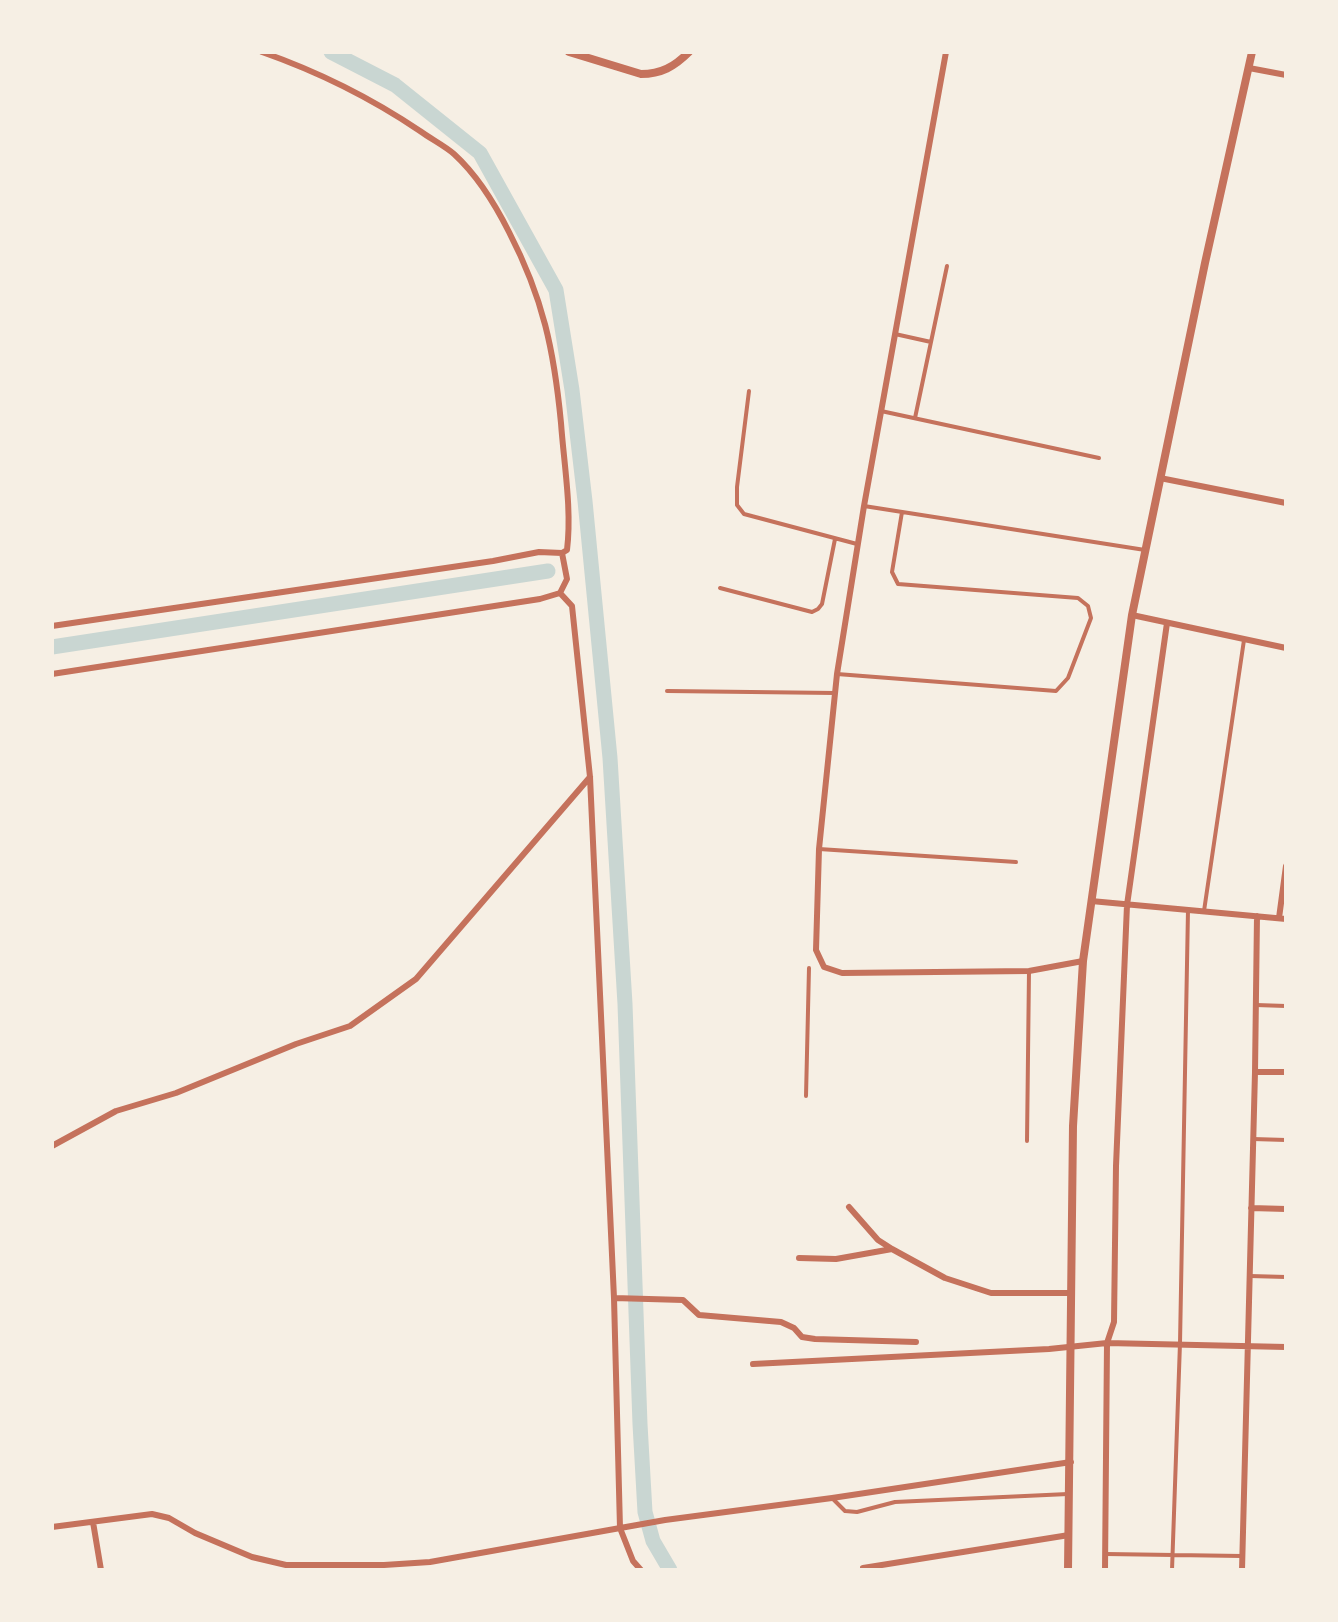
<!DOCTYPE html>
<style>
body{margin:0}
#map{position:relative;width:1338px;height:1622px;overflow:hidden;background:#f6efe4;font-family:"IBM Plex Sans",sans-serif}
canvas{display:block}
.frame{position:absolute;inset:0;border:54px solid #f6efe4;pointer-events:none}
</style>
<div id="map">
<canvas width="1338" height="1622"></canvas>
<div class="frame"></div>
</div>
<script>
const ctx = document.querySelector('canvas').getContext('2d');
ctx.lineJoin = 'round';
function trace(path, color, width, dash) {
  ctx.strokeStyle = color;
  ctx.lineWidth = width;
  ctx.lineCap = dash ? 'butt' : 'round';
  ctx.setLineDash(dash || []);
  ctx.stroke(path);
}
trace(new Path2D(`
 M331,52L395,85L480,153L556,290L572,390L585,501L610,758L625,1004L640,1424L645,1512L653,1541L670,1570
 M52,647L548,571`), '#c9d6d2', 15);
trace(new Path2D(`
 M895,334L931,342
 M749,391L737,487V505L744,514L857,544
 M881,411L1099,458
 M915,418L947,266
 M864,506L1145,550
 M720,588L812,612L818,609L822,604L835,539
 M837,674L1056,691L1068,678L1091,618L1088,606L1078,598L898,584L892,572L902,512
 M667,691L835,693
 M819,849L1016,862
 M1204,911L1244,640
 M1256,1005L1286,1006
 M806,1096L809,968
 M1253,1139L1286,1140
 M1027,1141L1029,971
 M1250,1276L1286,1277
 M833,1499L845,1511L857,1512L895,1502L1068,1494
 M1106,1554L1242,1556
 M1172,1570L1180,1343L1188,910`), '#c5725c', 4);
trace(new Path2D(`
 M262,52C319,72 371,98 420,131C431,139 445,146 454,154C478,176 495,204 509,232C543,298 554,350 561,423C564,465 572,509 567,550L562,553
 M946,52L864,506L837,674L819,849L816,950L824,967L842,973L1029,971L1083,961
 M1249,68L1286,75
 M1160,478L1286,503
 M560,593L572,606L590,777L614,1298L620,1528L633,1561L641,1570
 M1132,615L1286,648
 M52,626L493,561L539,552L562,553L567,579L560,593
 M52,674L540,599L560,593
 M1091,901L1286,919
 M1279,918L1286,866
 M1255,1072H1286
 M52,1146L116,1111L176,1093L296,1044L350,1026L416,979L590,777
 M849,1207L878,1240L892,1249L945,1278L991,1293H1070
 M1251,1208L1286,1209
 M799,1258L836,1259L892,1249
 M614,1298L683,1300L699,1315L781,1322L794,1328L802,1337L815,1339L916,1342
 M753,1364L1049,1349L1107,1343L1286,1347
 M93,1522L101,1570
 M52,1527L152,1514L169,1518L195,1533L252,1557L286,1565H384L430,1562L665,1520L832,1498L1071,1462
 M863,1568L1069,1535
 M1105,1570L1107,1343L1114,1322L1116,1166L1127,905L1167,623
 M1242,1570L1255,1072L1257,916`), '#c5725c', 6);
trace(new Path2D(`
 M569,52L641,74C661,74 674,67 689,52
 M1068,1570L1073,1126L1083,961L1132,615L1205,263L1252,52`), '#c5725c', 8);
</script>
